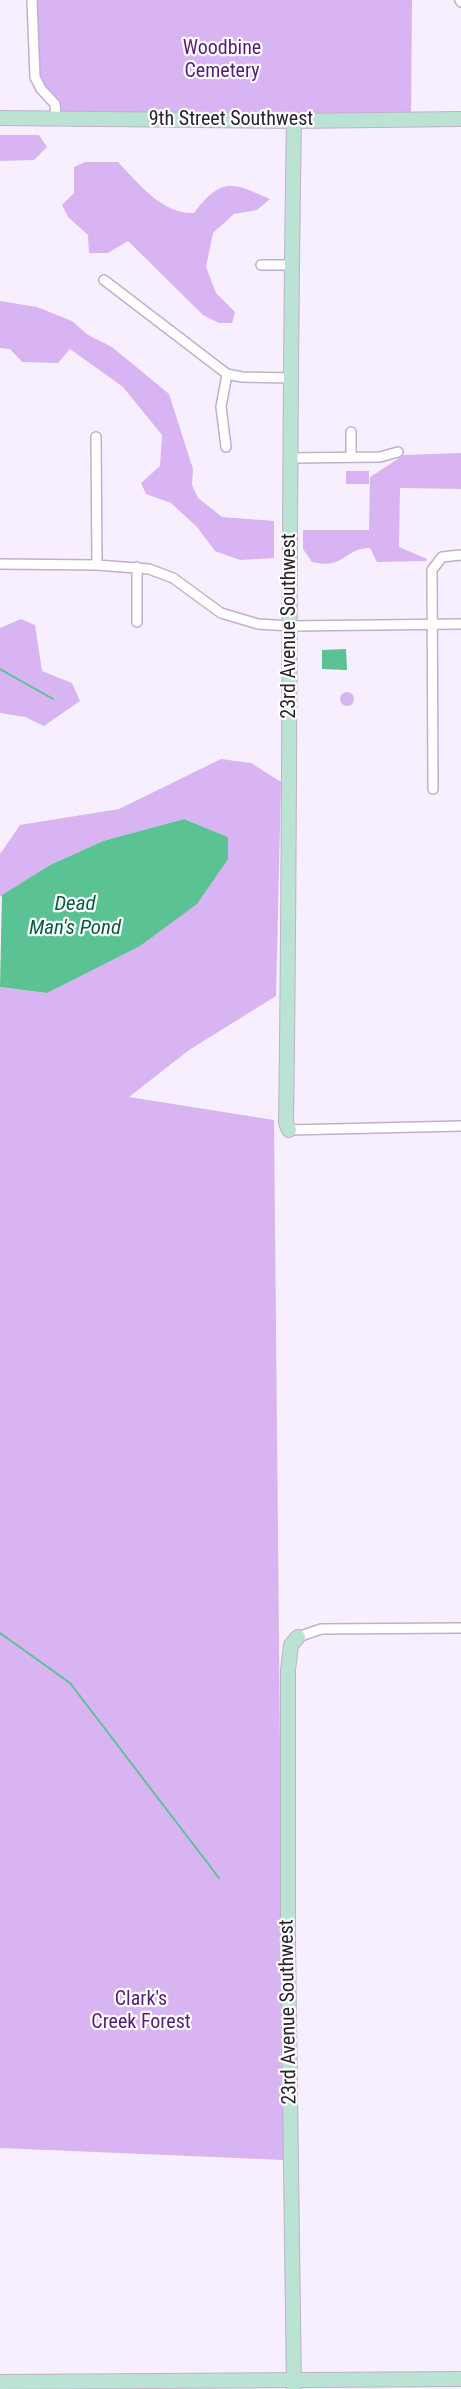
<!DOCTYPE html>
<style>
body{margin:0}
canvas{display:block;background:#f7effd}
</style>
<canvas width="461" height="2389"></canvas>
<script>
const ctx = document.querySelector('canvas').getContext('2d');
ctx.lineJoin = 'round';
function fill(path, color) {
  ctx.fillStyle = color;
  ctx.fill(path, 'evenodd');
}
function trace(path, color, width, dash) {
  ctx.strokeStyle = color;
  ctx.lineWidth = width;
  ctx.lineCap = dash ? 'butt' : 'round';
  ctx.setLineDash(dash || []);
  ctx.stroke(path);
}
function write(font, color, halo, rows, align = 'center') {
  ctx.font = font + ' "Roboto Condensed",sans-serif';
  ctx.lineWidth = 4.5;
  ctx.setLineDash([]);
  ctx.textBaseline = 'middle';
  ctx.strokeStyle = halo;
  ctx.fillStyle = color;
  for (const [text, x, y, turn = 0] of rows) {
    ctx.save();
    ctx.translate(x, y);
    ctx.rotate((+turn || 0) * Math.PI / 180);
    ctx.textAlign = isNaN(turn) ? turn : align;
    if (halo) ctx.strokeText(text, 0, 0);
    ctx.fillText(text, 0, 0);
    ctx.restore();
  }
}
fill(new Path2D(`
 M32,0H412L411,120L56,119V109L41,89Z
 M0,135H39L47,147L34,160L0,161Z
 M85,162H118C138,183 163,215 194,213C221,177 232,182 270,199L257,210L234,214L213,233L206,267L216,293L235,312L232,323H219L203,315L128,241L108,253H89L88,235L68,217L62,205L74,193V167Z
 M0,301L37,307L72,321L88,335L112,347L169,394L193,469L192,485L198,498L222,517L274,521V558L240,560L215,551L197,527L171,503L146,494L141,483L160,466L162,435L123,387L70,349L58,363L22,362L10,349L0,348Z
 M461,453V489L400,488L399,547L427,559L426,561L377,562L370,548C343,548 346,570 312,562L303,549V530H369L370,477L404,455Z
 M346,471H369V484H346Z
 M21,619L35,625L42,671L72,683L80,701L44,726L25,717L0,713V628Z
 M340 699a7 7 0 1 1 14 0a7 7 0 1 1-14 0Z
 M221,759L251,763L281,782L276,996L189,1050L129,1097L274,1120L284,2160L0,2148V987L47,993L228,837L184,819L103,841L50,865L0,897V854L20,825L119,809Z`), '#d8b5f2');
fill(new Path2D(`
 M346,649L347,670L322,669V650Z
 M184,819L228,837V859L197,904L140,946L47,993L0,987L2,895L50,865L103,841Z`), '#5bc393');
trace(new Path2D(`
 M0,669L53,699
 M0,1633L70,1683L219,1878`), '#5bc393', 2);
const street = new Path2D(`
 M32,0L35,77L41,89L55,104L56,119
 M460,0L461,2
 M261,265H292
 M104,280L227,374L242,377L290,378
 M351,432V457
 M96,437L97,565
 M226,447L221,407L227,374
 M290,458L380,457L398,452
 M0,564L97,565L149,569L173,578L221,613L258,624L291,626L461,624
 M137,567V622
 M433,789L432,570L442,557L461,555
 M289,1130L461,1126
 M298,1637L321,1629L461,1628`);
const secondary = new Path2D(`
 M0,118L294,121L461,119
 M289,1130L286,1123C291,789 288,455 294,121
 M0,2382L461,2379
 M294,2389L288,1942V1670L291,1645L298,1637`);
trace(street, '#c1afcf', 12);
trace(secondary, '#c1afcf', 16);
trace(street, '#fff', 9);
trace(secondary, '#bae3d4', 14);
write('20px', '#571b78', '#fff', [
 ["Woodbine",222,49],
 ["Cemetery",222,72],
 ["Clark's",141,2000],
 ["Creek Forest",141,2023]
]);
write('20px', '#29222e', '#fff', [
 ["9th Street Southwest",231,120],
 ["23rd Avenue Southwest",290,626,-90],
 ["23rd Avenue Southwest",289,2012,-91]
]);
write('italic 21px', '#055b3c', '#fff', [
 ["Dead",75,905],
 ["Man's Pond",75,929]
]);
</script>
